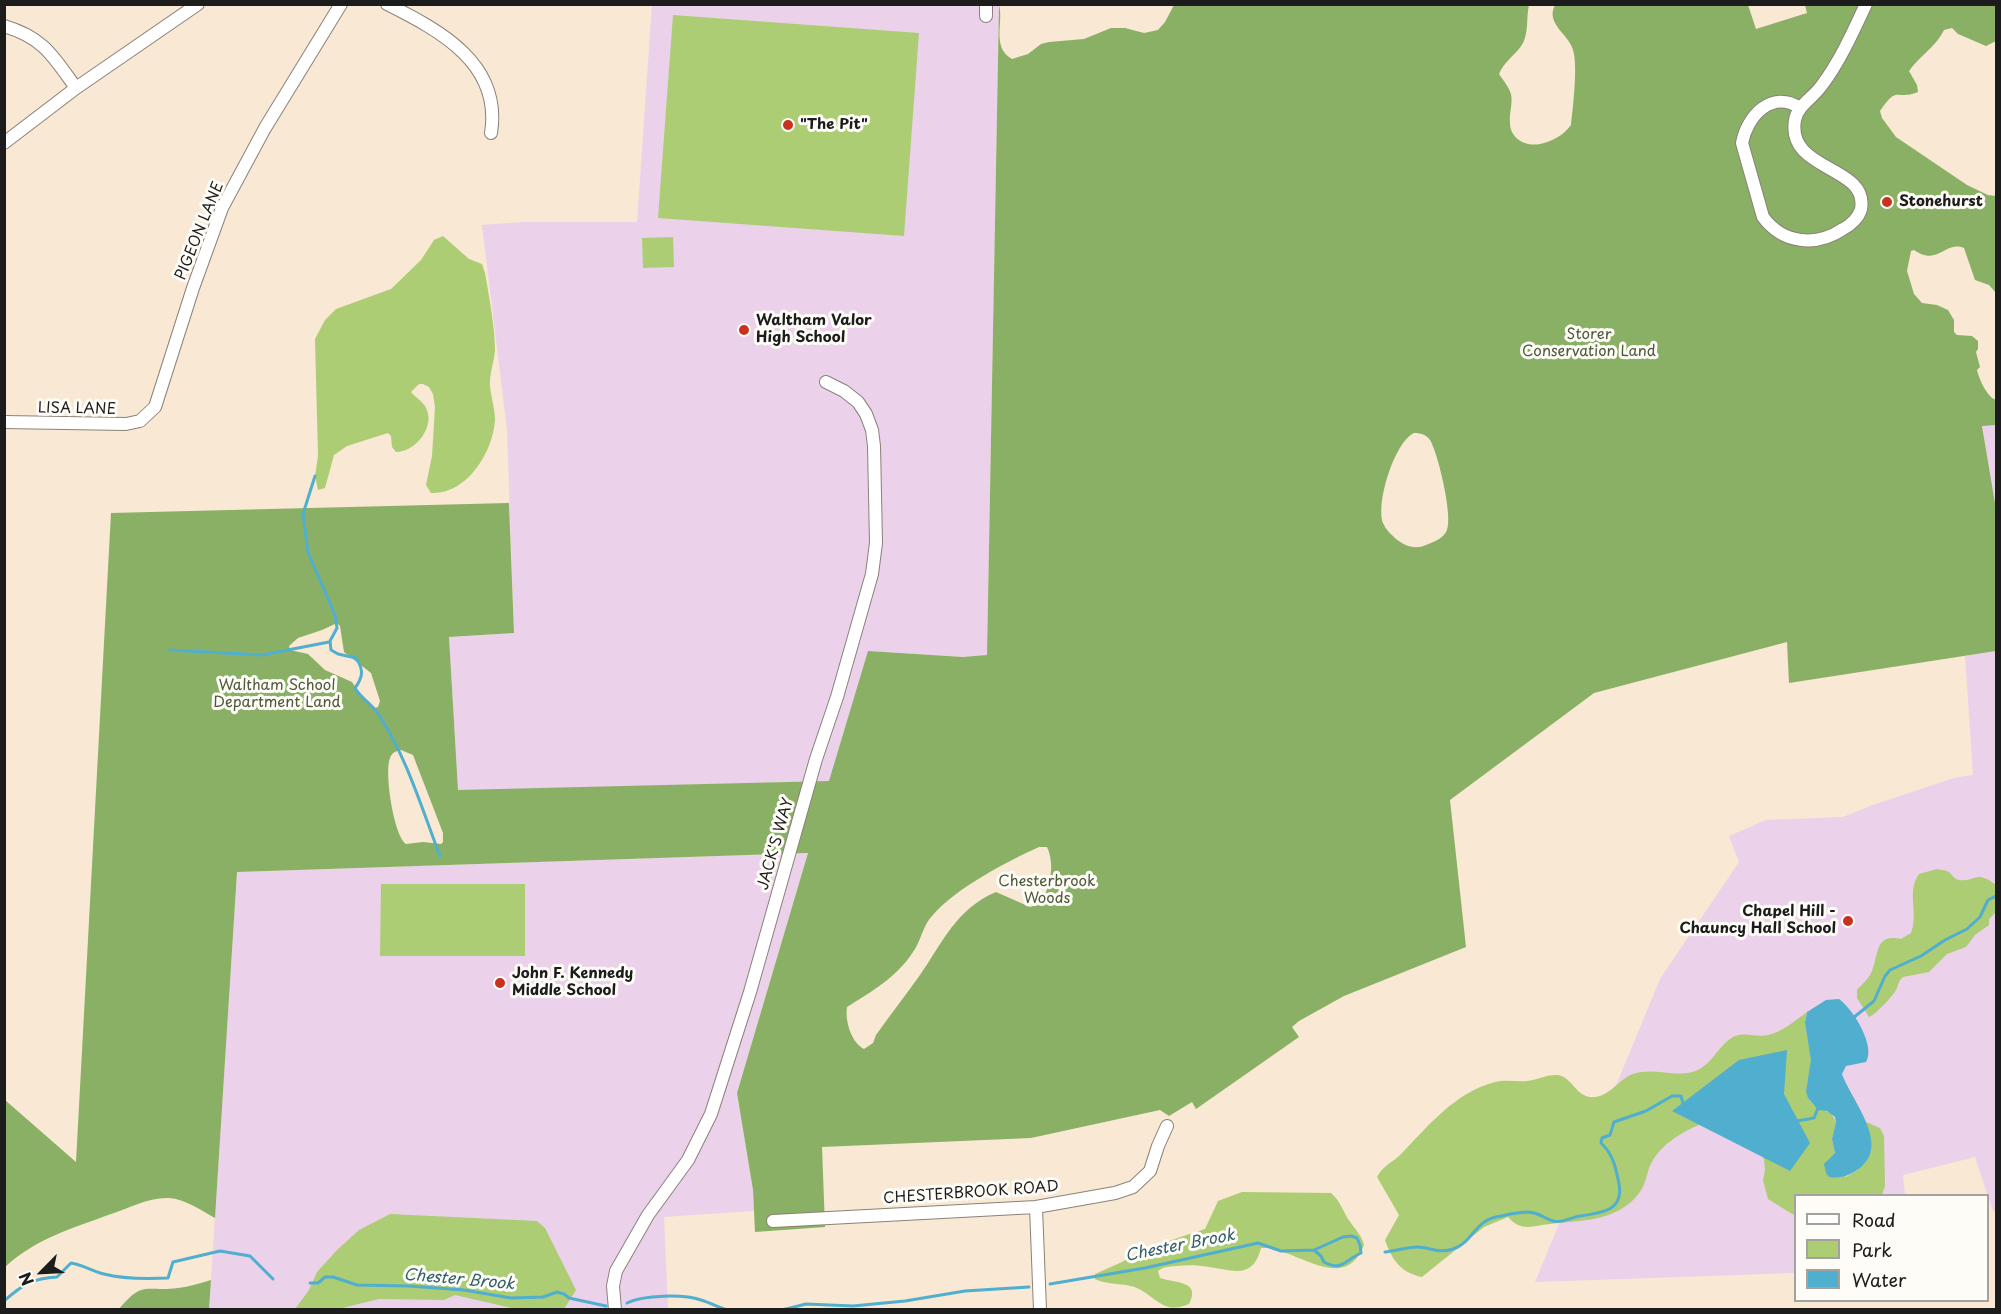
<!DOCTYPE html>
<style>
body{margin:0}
#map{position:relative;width:2001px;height:1314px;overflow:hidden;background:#f8e8d4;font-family:"Playpen Sans",sans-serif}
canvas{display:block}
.frame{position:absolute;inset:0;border:6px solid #1c1c1c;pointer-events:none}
.legend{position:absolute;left:1794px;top:1194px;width:195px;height:108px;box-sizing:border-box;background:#fdfcf7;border:2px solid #a3a29f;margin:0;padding:8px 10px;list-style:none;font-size:18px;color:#1c1c1c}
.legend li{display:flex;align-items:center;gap:12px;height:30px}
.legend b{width:30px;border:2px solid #a3a29f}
.north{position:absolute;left:12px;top:1242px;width:60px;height:60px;-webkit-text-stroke:4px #fdfcf7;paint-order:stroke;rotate:246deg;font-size:16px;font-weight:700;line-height:24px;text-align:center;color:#1c1c1c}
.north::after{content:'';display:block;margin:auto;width:21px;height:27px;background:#1c1c1c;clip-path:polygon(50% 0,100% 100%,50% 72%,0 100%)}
</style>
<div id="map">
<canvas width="2001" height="1314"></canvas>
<div class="frame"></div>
<ul class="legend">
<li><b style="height:8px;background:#fff"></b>Road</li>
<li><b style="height:16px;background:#adcd74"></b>Park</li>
<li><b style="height:16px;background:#50aece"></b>Water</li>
</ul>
<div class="north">N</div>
</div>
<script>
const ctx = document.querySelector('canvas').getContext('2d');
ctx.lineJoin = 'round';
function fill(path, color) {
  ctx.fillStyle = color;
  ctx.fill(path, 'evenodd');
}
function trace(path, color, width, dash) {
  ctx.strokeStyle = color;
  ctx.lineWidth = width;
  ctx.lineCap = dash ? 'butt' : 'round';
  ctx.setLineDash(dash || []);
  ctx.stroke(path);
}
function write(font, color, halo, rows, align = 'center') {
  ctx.font = font + ' "Playpen Sans",sans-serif';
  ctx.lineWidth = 6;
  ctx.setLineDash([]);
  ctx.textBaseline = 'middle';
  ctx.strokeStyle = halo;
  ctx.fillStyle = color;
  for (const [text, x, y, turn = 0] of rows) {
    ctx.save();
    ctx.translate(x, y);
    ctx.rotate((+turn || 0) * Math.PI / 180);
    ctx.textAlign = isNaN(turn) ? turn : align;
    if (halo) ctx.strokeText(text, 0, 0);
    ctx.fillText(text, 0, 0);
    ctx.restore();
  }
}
fill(new Path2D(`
 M652,5H999L987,656L963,657L868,651L830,781L458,791L449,637L514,633L507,430L482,225L524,222H637Z
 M1982,425H1996V509Z
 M1996,651V1210L1993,1211L1975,1157L1903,1175L1905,1195L1796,1196L1795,1273L1535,1282L1660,979L1739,862L1729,836L1766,820L1843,817L1870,806L1954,778L1973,775L1965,656Z
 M808,853L737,1093L753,1190L754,1211L664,1217L668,1309L209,1310L237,872Z`), '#ecd1ea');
fill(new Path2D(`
 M673,15L919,33L904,236L658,218Z
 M443,236L469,259L482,264L485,273C489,296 495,328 495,351C494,360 491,370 490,379C489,392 495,406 495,420C493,453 466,495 431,493L426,485L432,456L435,407L433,394L429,387L423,384H419L411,392C415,397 421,400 425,406C437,425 416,452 396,452L392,447L391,436L388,433L347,446L334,455L325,488L318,490L315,476L318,456L315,339L325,320L336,309L391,289L421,260L434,240Z
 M673,237L674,267L643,268L642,238Z
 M1937,869C1940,870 1944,870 1947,871C1952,873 1953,879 1959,880C1976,882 1976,869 1996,885V912L1989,919V925L1975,935L1966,947L1947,954L1929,972L1903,977C1898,981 1899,984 1896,990C1893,996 1874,1016 1869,1017L1857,998V990C1862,984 1869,979 1872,971C1879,953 1875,933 1901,939L1911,933C1919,913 1906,892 1919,874Z
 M381,884H525V956H380Z
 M1807,1012C1802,1029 1812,1045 1811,1062C1811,1075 1803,1086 1809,1099C1815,1110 1822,1109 1831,1113L1836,1122L1832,1139L1835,1154L1827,1161L1846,1177C1874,1162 1875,1150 1866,1122L1880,1128L1884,1136L1885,1186L1882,1195L1796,1196L1795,1215L1792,1214L1768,1199L1763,1180L1765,1170L1764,1159L1757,1148L1701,1124C1680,1133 1658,1146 1649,1168C1646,1178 1644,1189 1636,1197C1613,1222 1581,1220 1550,1224C1532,1226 1521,1232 1508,1217L1484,1227L1422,1277C1401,1273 1392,1260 1385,1240L1399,1215L1377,1177C1383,1165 1394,1162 1403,1152C1430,1124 1456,1092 1495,1082C1505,1079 1516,1082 1527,1081C1537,1080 1547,1074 1558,1075C1574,1078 1576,1099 1595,1097C1611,1095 1619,1079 1633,1074C1652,1067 1673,1077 1692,1072C1712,1067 1716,1047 1733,1037C1745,1031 1756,1038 1768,1035C1782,1032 1796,1020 1807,1012Z
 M1242,1192L1331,1193C1340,1201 1342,1209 1348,1219C1354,1228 1361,1234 1364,1245C1350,1280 1324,1268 1296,1257C1288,1253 1278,1251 1269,1248H1261C1253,1279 1234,1271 1209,1267C1198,1265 1187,1265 1176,1266C1169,1267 1164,1266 1158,1271L1160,1278C1173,1283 1202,1280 1189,1304C1166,1314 1159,1301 1141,1290C1128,1282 1109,1286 1095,1279V1274L1122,1262L1141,1250L1205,1229L1218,1201Z
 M390,1214L537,1221L545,1228L576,1290L564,1309H516L455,1295L444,1300L379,1299L338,1309H295L309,1290L317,1272L337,1250L359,1230Z`), '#adcd74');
fill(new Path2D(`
 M999,5C1004,22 991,47 1012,59L1028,54L1041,44L1049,42L1084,39L1111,28H1125L1144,33L1158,30L1165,22L1174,5H1529C1526,18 1529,30 1523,43C1517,54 1504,61 1499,74C1503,80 1509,87 1511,94C1513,104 1509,113 1510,123C1510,138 1525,147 1540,144C1551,142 1564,135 1571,125C1573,107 1578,66 1573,50C1569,34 1545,24 1555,5H1748L1756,29L1807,13L1805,5H1996V41L1986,46L1958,34L1952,28L1944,30C1936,47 1919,56 1909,71L1917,85L1918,92C1896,101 1898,84 1880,111L1882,118L1896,137L1967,185L1988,195L1996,196V293L1989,285L1975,280L1964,248C1944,240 1939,267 1914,250L1911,251L1907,271L1914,294L1922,303L1937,305L1948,310L1954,320V332L1957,335L1972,336L1978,341V349L1976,352L1980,367L1977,370C1979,379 1987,397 1996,400V425L1982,426L1996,509V651L1789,683L1787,642L1594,693L1450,800L1466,947L1344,996L1299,1021L1292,1027L1299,1037L1196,1109L1192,1102L1169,1116L1160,1110L1031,1138L822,1147L825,1227L755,1232L753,1190L737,1093L808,853L237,872L215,1218C201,1210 185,1199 169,1198C149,1197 129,1208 111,1214C73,1228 35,1239 5,1267V1100L76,1162L111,513L509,503L514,633L449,637L458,790L829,781L868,651L963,657L987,655ZM1414,433C1420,433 1426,434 1430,440C1438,453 1453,516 1447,530C1444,538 1434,542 1426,545C1415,550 1405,546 1396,539C1392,535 1386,530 1384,525C1374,506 1395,441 1414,433ZM337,623L340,626L344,652L371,673L380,701L378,707L375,708L360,694L352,682L325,670L308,654L290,650L289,646L298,638L322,630ZM401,750L413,755L443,833V842L441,844L423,842L406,844C394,836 384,772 390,758C392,753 395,751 401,750ZM1039,847H1047C1055,864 1051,889 1039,904L1030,907L996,892C956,909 943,942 920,975C905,996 890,1015 876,1035L873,1043L864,1049C851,1042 845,1021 847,1007C871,992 897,977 913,952C921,941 923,925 932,916C956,888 1006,862 1039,847Z
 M211,1280L209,1309H119C143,1280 146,1292 178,1288C189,1287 200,1283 211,1280Z`), '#8ab066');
fill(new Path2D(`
 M1839,999C1853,1009 1876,1046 1866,1062L1846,1066L1842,1074C1851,1100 1891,1144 1860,1168C1850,1175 1842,1179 1829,1177L1826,1173L1824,1164L1835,1153L1832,1139L1836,1122L1835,1117L1827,1111L1818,1110L1808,1098L1806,1091L1811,1060L1805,1023L1807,1012L1826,1000Z
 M1787,1050L1784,1094L1810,1143L1790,1171L1672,1111L1739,1060Z`), '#50aece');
trace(new Path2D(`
 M315,476L303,514L308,552L335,615L337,628L330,641L331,650L338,654L356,658C364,670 363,677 355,688C361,699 373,704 379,715C407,758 422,809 440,856
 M170,650L262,655L329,642
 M1853,1018L1874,1001L1885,976L1890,970L1921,956L1945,940L1967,929L1980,917L1988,900L1996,896
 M1797,1121L1814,1118L1818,1108
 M1385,1252C1395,1251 1407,1247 1417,1247C1430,1247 1438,1254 1453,1249C1472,1243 1475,1221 1496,1217C1506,1215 1517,1212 1528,1212C1541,1213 1543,1218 1553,1221C1561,1224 1572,1217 1580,1216C1601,1213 1624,1211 1619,1184C1616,1168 1613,1154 1601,1143L1602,1138L1610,1135L1614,1122L1646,1111L1672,1096H1681L1684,1107
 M310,1283H318L325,1277H333L357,1285L409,1286L464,1290L511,1298L543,1297L557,1292L564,1294L569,1298L606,1306
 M1050,1284L1145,1268L1258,1243L1281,1251L1314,1250L1343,1237L1351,1236L1357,1238L1360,1245L1361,1253C1345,1260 1342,1272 1324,1262L1321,1256L1314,1250
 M4,1301C22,1285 33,1278 57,1277L71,1263C83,1265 92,1271 104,1274C123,1279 147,1279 168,1278L173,1262L220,1251L250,1256L273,1279
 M627,1303C643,1295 684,1294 701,1300C711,1303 717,1307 728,1310
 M782,1310L806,1304L853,1306L905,1301L965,1291L1029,1287`), '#50aece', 3);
const street = new Path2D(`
 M387,4C441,31 502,64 491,133
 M986,16V4
 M4,26C44,38 53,56 76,88
 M1800,108C1772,89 1747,116 1742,143L1763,217C1783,244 1816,247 1843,229C1851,225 1859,217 1861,209C1869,165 1786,172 1795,120C1797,106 1814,97 1822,85C1840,61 1853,32 1866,4
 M4,143L76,88L198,4
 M4,422L126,424L140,421L155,407L193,288L222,208L265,128L341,4
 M1036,1207L1040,1310
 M773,1221L1036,1207L1115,1193L1133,1187L1150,1171L1158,1146L1167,1126
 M615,1310L613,1286L616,1271L648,1215L688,1160L711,1114L750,992L816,759L837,697L872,574L876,543L874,446L872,430L866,414L858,402L844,391L826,382`);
trace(street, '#8a8278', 14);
trace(street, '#fff', 12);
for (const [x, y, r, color] of [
 [788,125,6,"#c8321e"],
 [1887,202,6,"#c8321e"],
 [744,330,6,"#c8321e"],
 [1848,921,6,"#c8321e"],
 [500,983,6,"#c8321e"]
]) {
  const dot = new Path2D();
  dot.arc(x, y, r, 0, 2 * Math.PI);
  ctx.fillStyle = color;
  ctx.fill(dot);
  trace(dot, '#fdfcf7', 2);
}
write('bold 15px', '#1c1c1c', '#fdfcf7', [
 ["\"The Pit\"",800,125],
 ["Stonehurst",1899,202],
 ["Waltham Valor",756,321],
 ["High School",756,338],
 ["Chapel Hill -",1836,912,"right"],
 ["Chauncy Hall School",1836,929,"right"],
 ["John F. Kennedy",512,974],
 ["Middle School",512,991]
], 'left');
write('15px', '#1c1c1c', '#fdfcf7', [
 ["PIGEON LANE",200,231,-68],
 ["LISA LANE",77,409,1],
 ["JACK'S WAY",776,844,-74],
 ["CHESTERBROOK ROAD",971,1193,-4]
]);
write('15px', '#4f5a3b', '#fdfcf7', [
 ["Storer",1589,335],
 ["Conservation Land",1589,352],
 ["Waltham School",277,686],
 ["Department Land",277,703],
 ["Chesterbrook",1047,882],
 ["Woods",1047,899]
]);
write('italic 16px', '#335e6c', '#fdfcf7', [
 ["Chester Brook",1180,1246,-11],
 ["Chester Brook",459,1280,5]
]);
</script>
